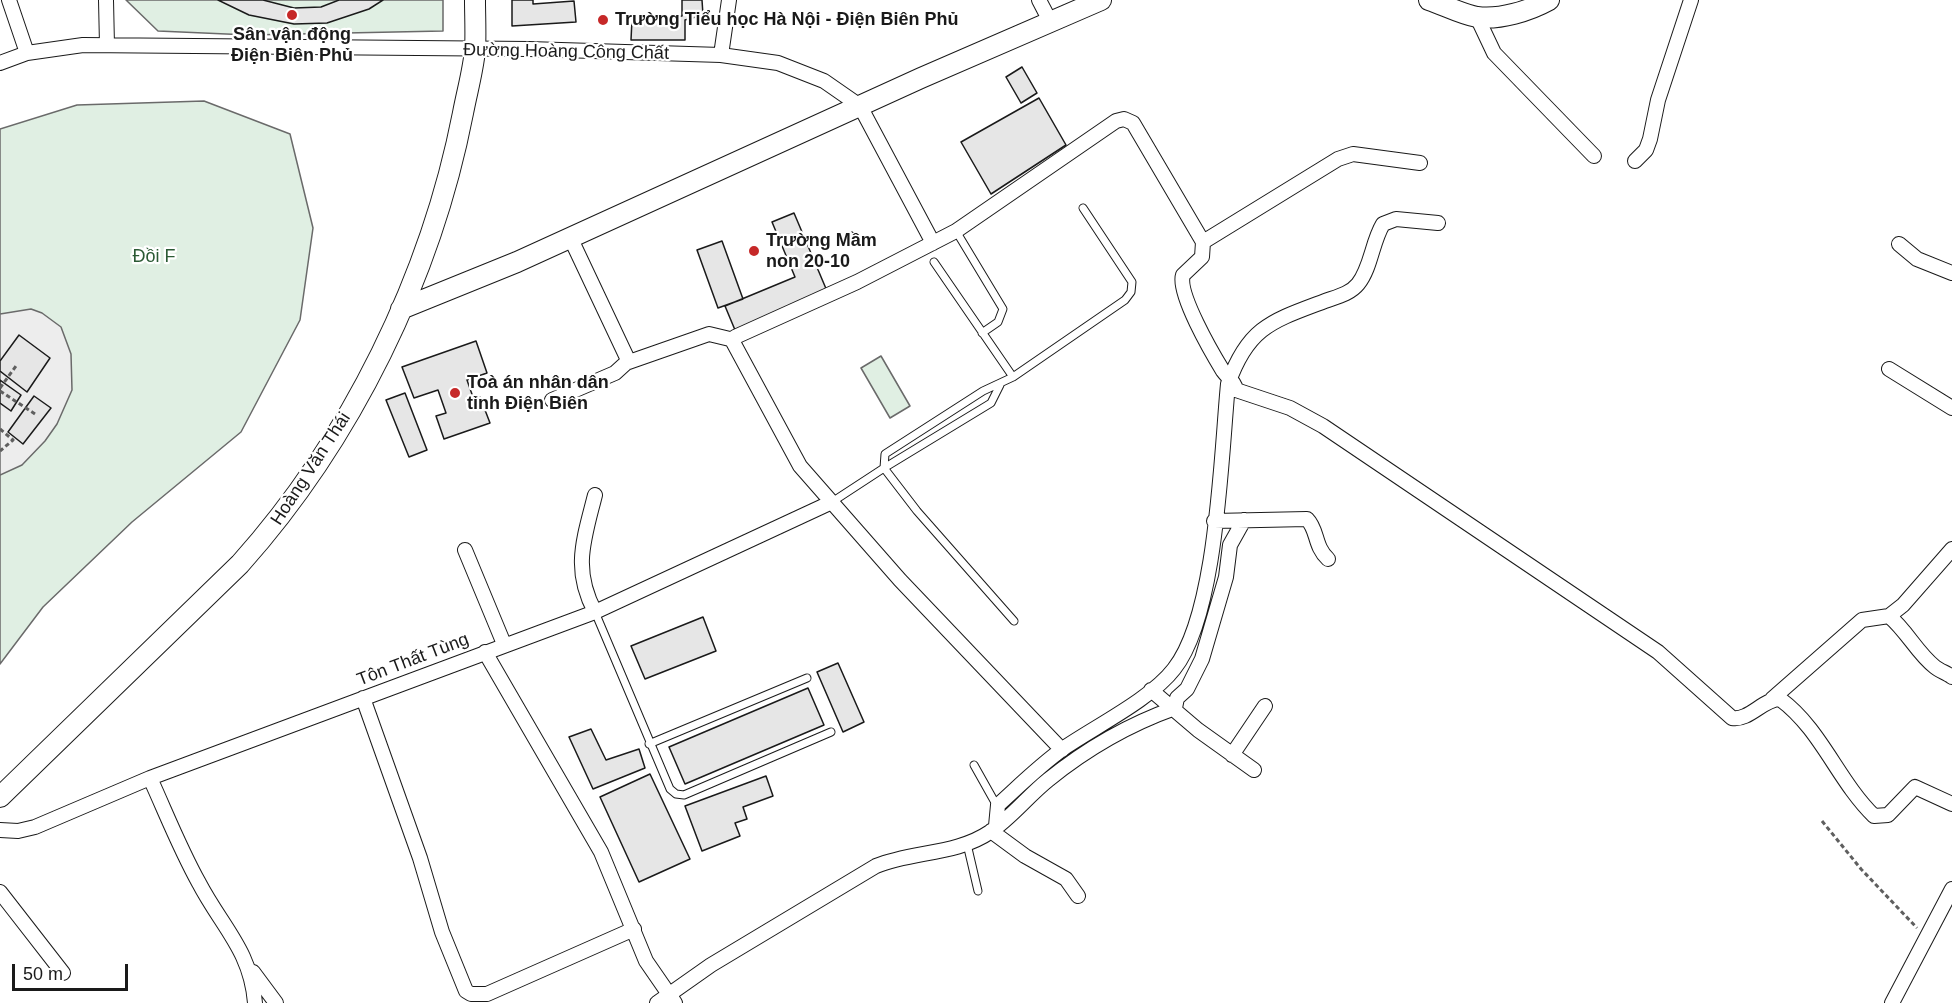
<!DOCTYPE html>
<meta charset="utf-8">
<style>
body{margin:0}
#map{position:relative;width:1952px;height:1003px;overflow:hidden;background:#fff;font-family:Arial,sans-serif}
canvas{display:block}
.scale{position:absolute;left:12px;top:964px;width:116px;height:27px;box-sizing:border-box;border:3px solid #1a1a1a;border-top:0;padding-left:8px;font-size:18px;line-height:21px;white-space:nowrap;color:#1a1a1a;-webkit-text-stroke:4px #fff;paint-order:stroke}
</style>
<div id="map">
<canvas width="1952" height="1003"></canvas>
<div class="scale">50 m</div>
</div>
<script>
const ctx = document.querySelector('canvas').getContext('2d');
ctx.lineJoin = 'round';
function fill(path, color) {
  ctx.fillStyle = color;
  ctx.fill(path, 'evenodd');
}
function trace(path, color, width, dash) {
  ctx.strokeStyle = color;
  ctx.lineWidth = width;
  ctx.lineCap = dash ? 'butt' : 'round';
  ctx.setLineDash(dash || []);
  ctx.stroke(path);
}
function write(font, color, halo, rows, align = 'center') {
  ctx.font = font + ' Arial,sans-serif';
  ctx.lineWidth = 4.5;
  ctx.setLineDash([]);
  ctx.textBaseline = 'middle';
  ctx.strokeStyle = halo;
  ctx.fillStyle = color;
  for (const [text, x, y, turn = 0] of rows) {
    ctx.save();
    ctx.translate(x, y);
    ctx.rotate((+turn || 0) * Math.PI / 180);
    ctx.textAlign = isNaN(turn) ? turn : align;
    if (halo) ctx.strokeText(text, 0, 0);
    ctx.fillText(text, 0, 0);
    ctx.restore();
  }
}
const green = new Path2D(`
 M126,0H443V31L249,35L158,31Z
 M204,101L290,134L313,228L300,320L241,432L132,522L43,607L0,664V129L77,105Z
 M881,356L910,406L890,418L861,368Z`);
fill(green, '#e0efe3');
trace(green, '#6a6a6a', 1.5);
const parking = new Path2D(`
 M31,309L42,313L61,327L71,354L72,390L57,424L45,441L22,465L0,475V314Z`);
fill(parking, '#ededed');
trace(parking, '#6a6a6a', 1.5);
const building = new Path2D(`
 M218,0H263L294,8L321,7L339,0H383L369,9L327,23L294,24L249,15Z
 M512,0H533V4L574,1L576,22L512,26Z
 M682,0H702L703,15L685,20V40H631L632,19L682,16Z
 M1022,67L1037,93L1021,103L1006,77Z
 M1039,98L1066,145L991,194L961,142Z
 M794,213L827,291L735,330L725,306L795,277L772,222Z
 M722,241L743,299L718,308L697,250Z
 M19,335L50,358L27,392L0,371V361Z
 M476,341L487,373L467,380L474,400L480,397L490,423L444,439L436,416L446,413L438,390L414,398L402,367Z
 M0,380L21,395L11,411L0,403Z
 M405,393L427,450L409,457L386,400Z
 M34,396L51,408L23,444L8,432Z
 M703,617L716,651L645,679L631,646Z
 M838,663L864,722L843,732L817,672Z
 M808,688L824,725L685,784L669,747Z
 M591,729L606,760L639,749L645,768L593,789L569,737Z
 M650,774L690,859L639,882L600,797Z
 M766,776L773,796L743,807L747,819L735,823L740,836L702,851L685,806Z`);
fill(building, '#e6e6e6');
trace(building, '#1a1a1a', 1.5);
const lane = new Path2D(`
 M956,231L1003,309L998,322L982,333
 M934,262L1013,377
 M832,502L884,468L991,403L1000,385
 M595,612L670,789L676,794L684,795L831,732
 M1014,621L917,511L884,468L885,454L983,391L1013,377L1125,300L1131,292L1132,282L1083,208
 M649,744L807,678
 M974,765L997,806
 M967,844L978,891`);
const street = new Path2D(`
 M9,0L27,53
 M106,0L107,45
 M1039,0L1051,23
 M1477,17L1494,53L1594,156
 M721,55L729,0
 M0,63L27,53L83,45L529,49L721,55L778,63L824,81L860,106L933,243
 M1635,161L1646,150L1650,139L1658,100L1691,0
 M570,237L629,362
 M1203,242L1338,159L1353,154L1420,163
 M1899,244L1917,259L1952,273
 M1889,369L1952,408
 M552,400L615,373L626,363L709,334L734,340
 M1214,521L1307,519C1318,530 1314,546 1328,559
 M465,550L504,644
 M595,612C572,569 584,539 595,495
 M1889,616C1907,631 1917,653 1935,667C1940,671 1947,673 1952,677
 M485,652L601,852L646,961L675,1003
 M1151,690L1198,730L1254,770
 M363,698L420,858L442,932L466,991L471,994H487L634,929
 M1772,699L1862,620L1889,616L1903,605L1952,549
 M1062,750L900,580L800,466L733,342L735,337L857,282L956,231L1116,121L1124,119L1133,123L1203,242L1202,257L1183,275C1177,293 1212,353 1223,371C1228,378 1235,382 1236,390L1290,408L1323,426L1658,652L1732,718C1749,721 1763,699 1780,699C1821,729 1838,781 1874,816L1888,815L1915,787L1952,804
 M1232,755L1265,706
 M150,778C166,813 180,849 199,883C222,927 251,951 255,1003
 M996,826L998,805C1019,786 1040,765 1064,748C1096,726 1151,699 1174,669C1217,615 1221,456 1228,384C1248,327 1272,321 1325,301C1336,297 1350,294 1358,284C1371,268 1372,242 1383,224L1396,219L1438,223
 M0,830L18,831L35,827L150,778L595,612L832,502
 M991,831L1025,856L1066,879L1078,896
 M0,892L63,973
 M253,972L276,1003
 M657,1003L711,965L876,866C913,851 956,855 990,832C1011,818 1028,796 1048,780C1085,750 1130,724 1175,708L1177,698L1187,689L1202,659L1226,577L1230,545L1244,520
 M1892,1003L1952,889`);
const secondary = new Path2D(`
 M1429,0C1444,5 1461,14 1477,17C1500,20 1529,11 1549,0
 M401,309L517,262L921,78L1101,0
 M0,797L240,564C351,440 431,277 463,113C467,92 473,71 475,50C476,34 475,16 475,0`);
trace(lane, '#1a1a1a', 9);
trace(street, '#1a1a1a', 16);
trace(secondary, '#1a1a1a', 22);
trace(new Path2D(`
 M0,388L16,366
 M0,391L35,414
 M0,429L13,440L0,451
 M1822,821L1861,869L1917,928`), '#5f5f5f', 3, [4.5, 3]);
trace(lane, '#fff', 7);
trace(street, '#fff', 14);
trace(secondary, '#fff', 20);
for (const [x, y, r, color] of [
 [292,15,6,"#c62828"],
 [603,20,6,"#c62828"],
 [754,251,6,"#c62828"],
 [455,393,6,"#c62828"]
]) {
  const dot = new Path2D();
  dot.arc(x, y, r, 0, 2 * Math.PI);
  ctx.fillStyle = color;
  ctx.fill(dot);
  trace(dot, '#fff', 2);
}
write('bold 18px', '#1a1a1a', '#fff', [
 ["Trường Tiểu học Hà Nội - Điện Biên Phủ",615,20],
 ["Sân vận động",292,35,"center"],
 ["Điện Biên Phủ",292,56,"center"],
 ["Trường Mầm",766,241],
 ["non 20-10",766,262],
 ["Toà án nhân dân",467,383],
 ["tỉnh Điện Biên",467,404]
], 'left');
write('18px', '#1a1a1a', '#fff', [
 ["Đường Hoàng Công Chất",566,52,1],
 ["Hoàng Văn Thái",311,469,-57],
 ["Tôn Thất Tùng",413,660,-21]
]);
write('18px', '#2b5a34', '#fff', [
 ["Đồi F",154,257]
]);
</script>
